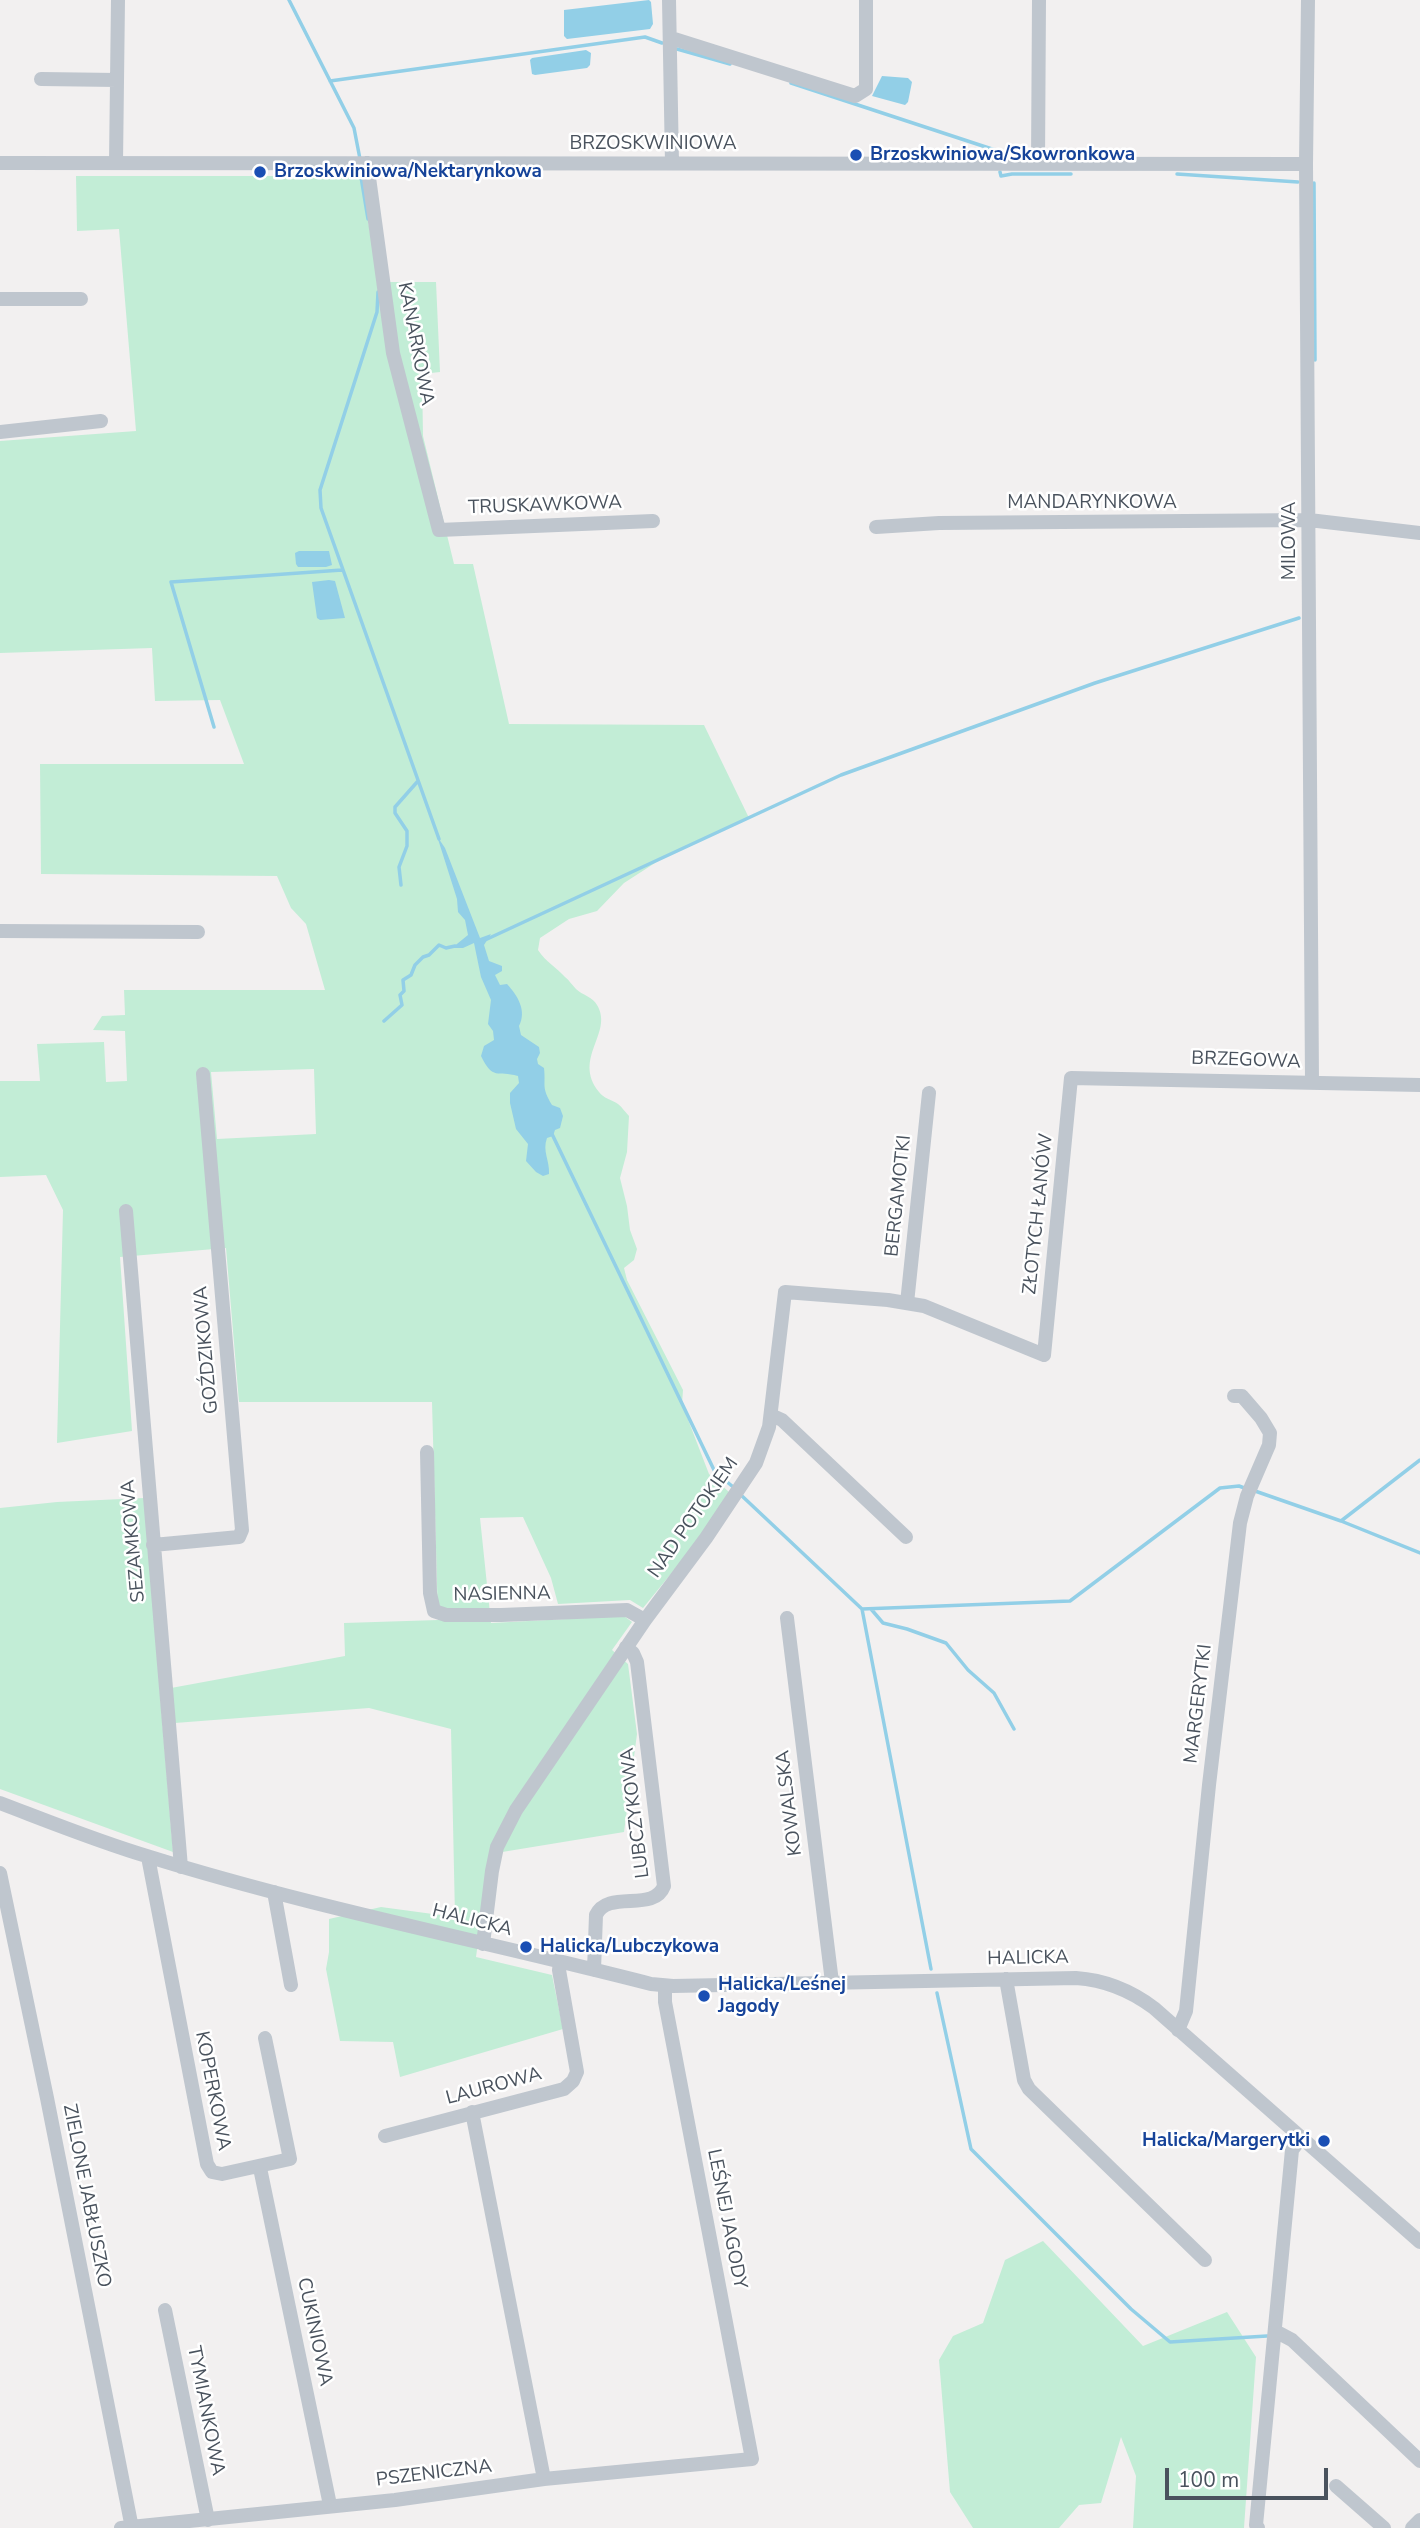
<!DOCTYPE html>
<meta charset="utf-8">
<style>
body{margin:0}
#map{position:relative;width:1420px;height:2528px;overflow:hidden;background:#f2f0f0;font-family:"Nunito Sans",sans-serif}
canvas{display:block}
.scale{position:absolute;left:1165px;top:2468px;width:163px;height:32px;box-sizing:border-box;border:4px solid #49525d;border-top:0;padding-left:9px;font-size:21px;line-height:24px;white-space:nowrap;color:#49525d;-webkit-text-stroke:5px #fff;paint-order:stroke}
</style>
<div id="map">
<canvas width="1420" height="2528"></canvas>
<div class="scale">100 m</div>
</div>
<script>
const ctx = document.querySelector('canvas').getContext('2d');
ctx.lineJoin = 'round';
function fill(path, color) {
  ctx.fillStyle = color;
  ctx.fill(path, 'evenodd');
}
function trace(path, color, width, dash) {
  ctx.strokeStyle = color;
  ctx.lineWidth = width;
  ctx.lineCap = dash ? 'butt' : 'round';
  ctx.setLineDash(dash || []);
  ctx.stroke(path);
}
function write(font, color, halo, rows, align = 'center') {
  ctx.font = font + ' "Nunito Sans",sans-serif';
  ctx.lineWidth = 5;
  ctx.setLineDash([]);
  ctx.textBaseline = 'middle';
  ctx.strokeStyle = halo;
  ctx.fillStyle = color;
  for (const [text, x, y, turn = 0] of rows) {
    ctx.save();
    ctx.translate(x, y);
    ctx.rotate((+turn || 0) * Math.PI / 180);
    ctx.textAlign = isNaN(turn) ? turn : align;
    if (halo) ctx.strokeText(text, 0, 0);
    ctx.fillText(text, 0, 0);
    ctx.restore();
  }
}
fill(new Path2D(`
 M306,171H360L378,282H436L440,372L422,374L423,436L454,564H473L509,724L704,725L749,818L669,854L624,883L597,911L569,919L540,938L538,950C546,962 556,967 565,977C569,980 572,985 576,989C582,995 593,997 597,1005C614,1033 572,1058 599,1092C603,1098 612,1100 618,1104C622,1107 625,1112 629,1116L627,1152L620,1178L627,1206L630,1230L637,1249L634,1260L624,1268L627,1280L683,1390L682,1404L709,1474L729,1492L692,1548L643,1608L630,1600L558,1604L551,1578L523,1517L480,1518L491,1623L624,1616L632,1622L612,1650L628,1664L637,1734L624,1832L490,1854L476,1957L552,1975L563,2029L400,2077L393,2042L340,2041L326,1969L329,1952V1919L381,1907L455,1917L451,1729L369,1708L175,1723L171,1688L345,1656L344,1623L438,1620L432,1402H239L226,1248L120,1257L132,1431L57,1443L63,1210L46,1175L0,1177V1081H40L37,1044L104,1042L106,1082L127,1081L125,1031L93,1030L102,1016L125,1015L124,990H325L306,924L291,908L277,876L41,874L40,764H244L220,700L155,701L152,648L0,653V441L136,431L119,229L77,231L76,176H305ZM314,1069L316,1134L217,1139L211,1072Z
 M144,1498L173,1852L0,1789V1508L57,1502Z
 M1043,2241L1143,2346L1227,2312L1256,2357L1244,2528H1133L1136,2476L1121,2437L1101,2503L1079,2505L1059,2528H973L950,2492L939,2360L953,2336L983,2323L1005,2260Z`), '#c2edd6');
fill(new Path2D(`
 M649,0L651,2L653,24L650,29L567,39L564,36V10Z
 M586,50L591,53L590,65L587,68L535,75L532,74L530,60L532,58Z
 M882,76L908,78L912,82L908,102L905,105L872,96Z
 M299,551H329L332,565L326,567H298L296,564L295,553Z
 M329,580L335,581L345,618L320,620L317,618L312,582Z
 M437,836L445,848L480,938L491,934L484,945L489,961L502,966V971L495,975L500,985L507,984C518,996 527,1011 519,1026L521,1035L539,1047L540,1053L537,1059L538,1064L544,1068C546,1087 541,1086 552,1105L560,1108L563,1116L560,1128L555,1130L553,1136L547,1138C542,1151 550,1161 549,1174L543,1176L536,1172L526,1161L528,1144L516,1129L510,1103V1093L519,1083L518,1076C497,1070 493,1081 481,1056L484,1046L494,1040L493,1031L488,1024L491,1000L481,977L474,943L463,948H452L468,935L465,920L458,912L457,899Z`), '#92cfe7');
trace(new Path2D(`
 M289,0L354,128L360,159
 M677,49L730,64
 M330,81L645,37L662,43
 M791,83L995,150L1000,155
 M360,171L368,219
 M1000,172L1001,176L1012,174H1071
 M1177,174L1298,182
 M1314,183L1315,360
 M378,292L377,312L320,490L321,508L439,839
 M214,727L171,582L342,570
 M401,885L399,867L407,846V831L395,813V807L418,781
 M485,940L841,775L1095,683L1299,618
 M384,1021L402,1005L400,995L404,991L403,980L411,975L415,965L423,957L429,955L439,945L446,948L455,946
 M552,1134L715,1472L732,1486
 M1255,1491L1341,1521L1420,1553
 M742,1496L862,1609L931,1969
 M1341,1521L1420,1460
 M862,1609L1070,1601L1220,1488L1239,1486L1247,1489
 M871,1609L883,1623L907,1629L946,1643L968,1670L994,1693L1014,1729
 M937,1993L971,2149L1131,2309L1170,2342L1267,2336`), '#92cfe7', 3.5);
trace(new Path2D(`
 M669,0L672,163
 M1308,0L1306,164L1312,1082
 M671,38L855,96L866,89V0
 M41,79L117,80
 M0,163L1306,164
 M116,163L118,0
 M367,163L393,353L439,530L653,521
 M1038,163L1039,0
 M0,299H81
 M0,432L101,421
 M876,527L939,523L1309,520L1420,533
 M0,931L198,932
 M126,1211L181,1867
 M907,1303L929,1093
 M771,1415L782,1420L906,1537
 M427,1452L430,1593L434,1611L446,1615H501L627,1610L645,1620
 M153,1545L239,1537L242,1530L203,1074
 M787,1618L832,1982
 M0,1803C50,1822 99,1842 150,1857C314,1908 484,1941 651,1984L673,1986L1076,1978C1106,1980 1130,1990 1154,2008L1420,2242
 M148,1857L207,2164L212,2172L222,2174L290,2159L265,2038
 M0,1873L47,2098L132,2528
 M274,1892L291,1985
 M483,1944L492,1871L497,1847L516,1810L645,1620L706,1538L756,1463L769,1427L785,1292L888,1300L924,1306L1044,1355L1071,1078L1420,1085
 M594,1970L596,1915C608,1889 654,1913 664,1886L637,1662L633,1653L626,1647
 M1006,1979L1024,2080L1029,2089L1205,2260
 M1178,2030L1186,2011L1209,1785L1240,1523L1247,1496L1269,1445L1270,1433L1261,1418L1242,1396H1234
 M472,2112L544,2479
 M385,2136L564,2089L573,2081L577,2072L559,1970L560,1962
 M260,2168L330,2505
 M165,2310L208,2520
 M1275,2331L1292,2340L1420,2461
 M1336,2486L1384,2528
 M121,2528L395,2500L544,2479L752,2459L665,2002V1986
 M1258,2528L1256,2525L1292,2150L1302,2137
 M1412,2528L1420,2520`), '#bfc6ce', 14);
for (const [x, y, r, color] of [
 [856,155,7,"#1a4fb4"],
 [260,172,7,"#1a4fb4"],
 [526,1947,7,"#1a4fb4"],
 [704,1996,7,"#1a4fb4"],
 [1324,2141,7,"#1a4fb4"]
]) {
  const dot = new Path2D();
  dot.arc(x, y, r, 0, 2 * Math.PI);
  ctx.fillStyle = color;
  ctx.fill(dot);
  trace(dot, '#fff', 2.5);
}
write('19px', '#49525d', '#fff', [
 ["BRZOSKWINIOWA",653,144],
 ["KANARKOWA",415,344,79],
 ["MANDARYNKOWA",1092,503],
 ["TRUSKAWKOWA",545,506,-2],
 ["MILOWA",1290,541,-90],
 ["BRZEGOWA",1246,1061,2],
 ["BERGAMOTKI",899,1196,-84],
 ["ZŁOTYCH ŁANÓW",1039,1214,-84],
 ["GOŹDZIKOWA",207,1350,-95],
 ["NAD POTOKIEM",694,1518,-55],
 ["SEZAMKOWA",134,1541,-95],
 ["NASIENNA",502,1595,-1],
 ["MARGERYTKI",1199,1704,-83],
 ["KOWALSKA",790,1803,-97],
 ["LUBCZYKOWA",636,1813,-97],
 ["HALICKA",472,1921,14],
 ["HALICKA",1028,1959,-1],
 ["LAUROWA",494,2087,-15],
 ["KOPERKOWA",212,2091,79],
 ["ZIELONE JABŁUSZKO",86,2196,79],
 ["LEŚNEJ JAGODY",726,2219,79],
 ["CUKINIOWA",314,2332,78],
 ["TYMIANKOWA",205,2411,79],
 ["PSZENICZNA",434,2474,-7]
]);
write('bold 19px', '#164399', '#fff', [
 ["Brzoskwiniowa/Skowronkowa",870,155],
 ["Brzoskwiniowa/Nektarynkowa",274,172],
 ["Halicka/Lubczykowa",540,1947],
 ["Halicka/Leśnej",718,1985],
 ["Jagody",718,2007],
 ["Halicka/Margerytki",1310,2141,"right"]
], 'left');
</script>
